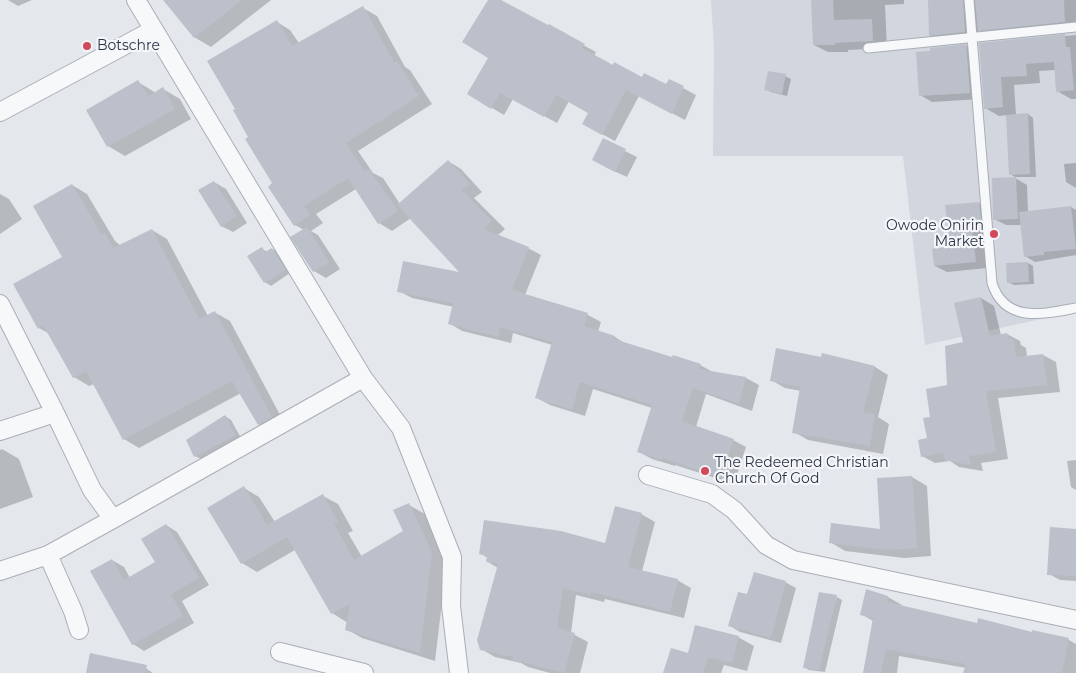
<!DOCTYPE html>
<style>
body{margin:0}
canvas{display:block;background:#e4e7ec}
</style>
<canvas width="1076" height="673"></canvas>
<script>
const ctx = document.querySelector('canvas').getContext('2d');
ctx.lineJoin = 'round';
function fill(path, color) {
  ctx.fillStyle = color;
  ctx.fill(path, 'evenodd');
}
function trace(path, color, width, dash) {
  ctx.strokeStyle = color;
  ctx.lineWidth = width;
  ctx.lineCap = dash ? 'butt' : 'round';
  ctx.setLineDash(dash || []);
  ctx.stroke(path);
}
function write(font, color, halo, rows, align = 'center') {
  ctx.font = font + ' Montserrat,sans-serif';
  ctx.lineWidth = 4.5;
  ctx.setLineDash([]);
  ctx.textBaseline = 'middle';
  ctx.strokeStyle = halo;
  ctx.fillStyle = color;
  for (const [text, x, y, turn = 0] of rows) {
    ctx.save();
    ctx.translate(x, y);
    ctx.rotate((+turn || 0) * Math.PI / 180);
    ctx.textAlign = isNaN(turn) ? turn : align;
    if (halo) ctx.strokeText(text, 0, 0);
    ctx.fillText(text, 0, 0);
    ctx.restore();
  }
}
fill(new Path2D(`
 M711,0H1076V311L925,345L903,156H713L714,49Z`), '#d2d6de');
fill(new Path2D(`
 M8,0H32L18,6Z
 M173,0H271L211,47L194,37Z
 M489,0H500L596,52L594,56L614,66L643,78L667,86L670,81L696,95L685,120L639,96L615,141L596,131L589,112L569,101L557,123L513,99L504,115L492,108L469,94L490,58Z
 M812,0H904V4L885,5L887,48L848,50V52H828L814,45Z
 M929,0H1076V29L993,38L978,29V39L944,43L930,35Z
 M363,8L377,16L405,67L410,70L432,104L358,151L373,173L383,178L400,204L448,161L461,169L482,192L474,198L505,229L497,236L528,248L541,255L525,295L588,315L601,322L598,332L615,337L626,344L673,359L700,365L713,372L746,378L759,385L752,411L706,394L696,427L733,440L746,447L734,484L675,465V466L652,459L639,452L652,408L593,389L585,416L550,405L537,398L552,345L513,333L511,343L462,331L449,323L454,307L412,298L399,291L462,274L411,218L392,231L379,223L356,189L316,214L323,223L311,231L318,235L340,269L326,278L314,271L292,237L304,230L295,225L250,138L277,22L290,30L299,43Z
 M1076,35V99H1071L1057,91L1056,70L1039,71L1040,83L1014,85L1016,115L1028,114L1033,118L1036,177H1015L1010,174L1007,115L999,116L985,108L980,44Z
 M966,46L978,52L981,99L932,102L920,95Z
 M785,76L791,79L787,96L771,92L766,89Z
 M138,82L156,93L163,89L180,99L191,119L125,156L108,146Z
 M603,140L637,157L627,177L605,167Z
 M1076,163V188L1066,182L1064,164Z
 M1015,178L1027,185L1028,212L1071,207L1076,210V255L1035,262L1025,256L1022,225H1006L994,219Z
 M214,182L226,189L247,223L233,232L221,226Z
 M72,185L87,194L115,241L121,246L152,230L167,239L208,316L214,312L230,321L286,426L275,433L259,424L241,393L139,448L124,439L94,384L89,386L74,377L50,334L39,328L64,257Z
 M0,194L9,199L22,219L0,234Z
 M979,203L990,210L992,226H982L987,268L947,272L935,266L951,248Z
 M262,249L268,252L272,249L278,252L290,273L271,286L265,282L249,257Z
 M1028,263L1033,266L1034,284L1014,285L1008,282Z
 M981,298L994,306L1001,335L1007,334L1020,341L1021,345L1026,348L1027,357L1043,355L1056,362L1060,392L998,398L1008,459L981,463L983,471L959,467L950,461L935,463L922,456L928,439L932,418L949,386Z
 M822,354L875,367L888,375L878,417L889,424L883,454L808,440L794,432L801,391L785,388L771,380L821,358Z
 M225,416L231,420L241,438L201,459L195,456Z
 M2,449L19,459L33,497L0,509V450Z
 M1076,460V490L1071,487L1067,461Z
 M912,477L927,486L931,556L904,558L845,551L830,542L881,530Z
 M244,488L259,497L275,522L323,496L338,504L353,531L348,533L362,557L405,531L409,505L425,514L447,561L435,661L362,638L346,629L348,623L332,613L295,550L257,572L242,563Z
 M641,514L655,522L642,571L677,580L691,588L684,618L605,599L604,602L576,595L571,633L588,642L580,673H550L528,667L521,663L495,657L481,649L498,568L488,562V558L481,554L606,544Z
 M166,525L177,532L209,585L182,601L194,623L144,651L133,644L112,560L124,567L130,578L156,563Z
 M1076,530V581L1060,580L1049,574Z
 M785,582L796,588L781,643L740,632L730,626L748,596Z
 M867,591L888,597L902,605L901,607L977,625L1033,634V632L1069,640L1076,644V673H965L966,668L899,656L897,673H865L873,621L861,614Z
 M837,597L842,600L825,672L809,670L804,667Z
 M738,637L754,646L747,671L724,665L721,673H664Z
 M139,664L153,673H87Z`), '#0003');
fill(new Path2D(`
 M163,0H242L194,38Z
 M488,0H501L548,25L549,24L585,44L582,48L613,65L614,62L642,77L644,73L666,84L669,79L684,86L672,114L626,90L602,135L582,124L588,113L556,95L544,117L500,93L491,109L467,94L488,58L462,42Z
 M811,0H833L834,20L872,19L873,41L835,43V45H813Z
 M928,0H963L965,32L929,36Z
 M975,0H1064L1065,22L978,31Z
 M363,6L394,62L397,61L419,96L346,143L365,172L369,169L398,211L378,224L348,178L304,206L310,215L294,226L268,187L272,183L245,139L248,137L233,110L235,109L207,61L277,20L292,46Z
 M1065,34L1066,47H1070L1074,90L1056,92L1054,62L1026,64L1027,76L1001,77L1003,107L984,109L979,43Z
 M966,44L970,93L919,96L916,52L930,51V48Z
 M768,71L786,74L782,94L764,90Z
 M138,80L149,96L163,87L175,109L107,147L86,110Z
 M1028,113L1030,174L1009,175L1006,115Z
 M603,138L626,149L615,172L592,160Z
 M448,160L470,184L462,190L492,221L484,229L529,247L512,290L588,313L584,326L615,336L614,339L672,357L673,355L701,364L699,369L746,377L739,404L693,388L682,421L734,439L721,478L662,458V460L637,452L652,405L580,382L572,410L535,398L552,342L500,327L498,337L448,324L453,303L397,292L403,261L459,272L397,205Z
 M1016,177L1018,219L993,220L992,178Z
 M214,181L237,216L221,227L198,190Z
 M72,184L102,235L105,233L113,248L152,229L199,319L215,311L272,417L258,425L232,381L123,440L86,371L73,378L43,325L38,329L13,284L62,257L33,206Z
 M979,202L981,220H971L976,262L934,266L932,249L950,247L945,205Z
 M1071,206L1076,249L1044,252V255L1024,257L1019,212Z
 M307,227L329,262L313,272L290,237Z
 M262,247L265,252L272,248L286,270L264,283L247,256Z
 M1028,262L1029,282L1007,283L1006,263Z
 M981,297L990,336L1007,333L1009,339H1013L1016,357L1043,354L1047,385L986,391L996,452L969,456L971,465L945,460L943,453L921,457L918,440L927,438L923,418L930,417L926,389L947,385L945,346L963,342L954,303Z
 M776,348L821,357L822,353L875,366L863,412L875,414L870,446L792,433L800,387L770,381Z
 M225,415L236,435L194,457L186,440Z
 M912,476L917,548L888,550L829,543L831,523L880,529L877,478Z
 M244,486L267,525L323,494L338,522L334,524L354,560L403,531L393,510L409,503L432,552L420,653L345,630L350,604L331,614L287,537L241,564L207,508Z
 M615,506L642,513L628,567L678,579L670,612L591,592V595L563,588L557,628L575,633L564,673L513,660V657L480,650L477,640L498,564L486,562L487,556L479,554L484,520L561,531L605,543Z
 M166,524L199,578L171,594L183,616L132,645L90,571L112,559L124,580L155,562L141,539Z
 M1050,527L1076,529V576L1047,575Z
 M754,572L786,581L771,638L728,626L738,592L747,594Z
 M866,589L888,596L887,602L977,623L978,618L1032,632V630L1069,638L1062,673H963L966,664L886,649L881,673H863L873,618L860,615Z
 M819,592L837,595L819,670L803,668Z
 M695,625L739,636L732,663L708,657L703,673H663L671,648L688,653Z
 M90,653L147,665L146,673H86Z`), '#bbc0ca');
const lane = new Path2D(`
 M969,0L992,283C1005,324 1044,314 1076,308
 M868,48L1076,27`);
const street = new Path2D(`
 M136,0L363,378L401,428L452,557L451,606L459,673
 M0,112L153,30
 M0,304L55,413L92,490L113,519L363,378
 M0,431L55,413
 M648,475L712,494L734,510L766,545L793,560L1076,620
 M48,555L73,611L79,630
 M0,571L48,555L113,519
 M280,652L364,673`);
trace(lane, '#a9aeb7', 11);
trace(street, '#a9aeb7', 20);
trace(lane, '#f7f8fa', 9);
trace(street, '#f7f8fa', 18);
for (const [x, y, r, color] of [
 [87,46,5,"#d1495b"],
 [994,234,5,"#d1495b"],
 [705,471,5,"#d1495b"]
]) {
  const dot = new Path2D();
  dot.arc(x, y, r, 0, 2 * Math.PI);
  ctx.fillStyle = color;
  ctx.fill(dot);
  trace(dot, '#f4f6f9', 2);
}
write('14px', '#2b3445', '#f4f6f9', [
 ["Botschre",97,46],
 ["Owode Onirin",984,226,"right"],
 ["Market",984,242,"right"],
 ["The Redeemed Christian",715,463],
 ["Church Of God",715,479]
], 'left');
</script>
